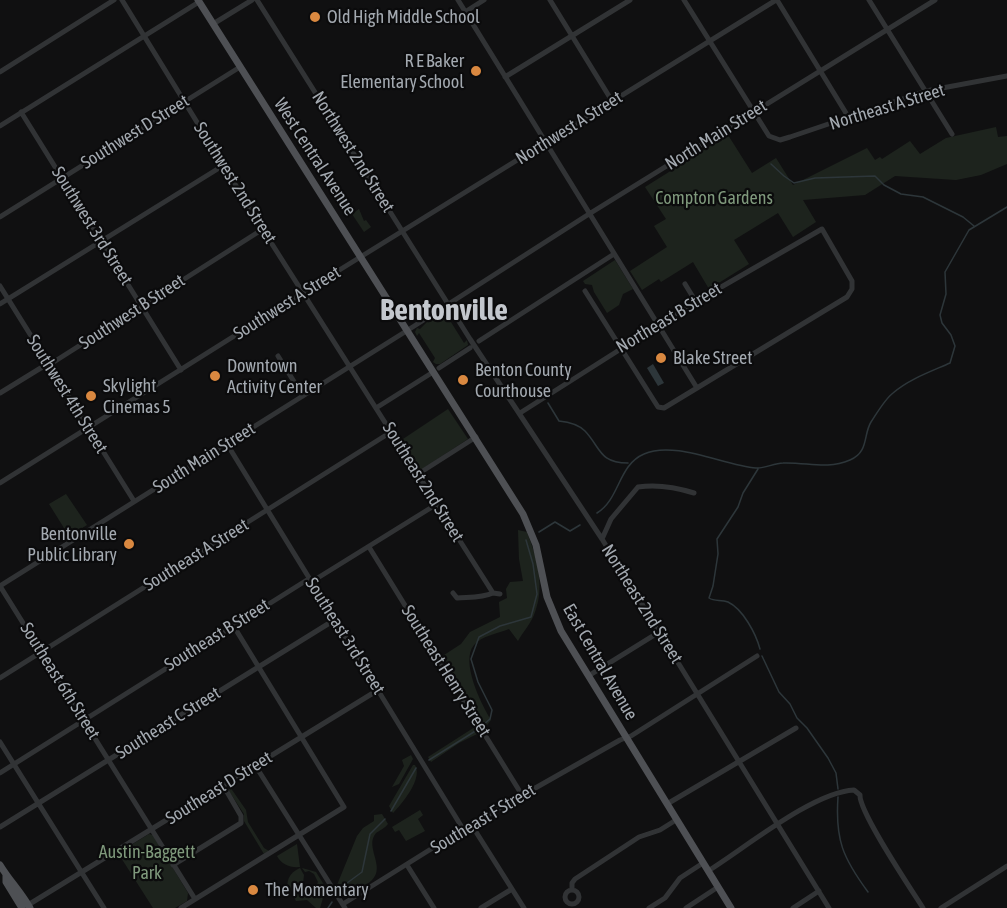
<!DOCTYPE html>
<style>
body{margin:0}
canvas{display:block;background:#101011}
</style>
<canvas width="1007" height="908"></canvas>
<script>
const ctx = document.querySelector('canvas').getContext('2d');
ctx.lineJoin = 'round';
function fill(path, color) {
  ctx.fillStyle = color;
  ctx.fill(path, 'evenodd');
}
function trace(path, color, width, dash) {
  ctx.strokeStyle = color;
  ctx.lineWidth = width;
  ctx.lineCap = dash ? 'butt' : 'round';
  ctx.setLineDash(dash || []);
  ctx.stroke(path);
}
function write(font, color, halo, rows, align = 'center') {
  ctx.font = font + ' "Asap Condensed",sans-serif';
  ctx.lineWidth = 4.5;
  ctx.setLineDash([]);
  ctx.textBaseline = 'middle';
  ctx.strokeStyle = halo;
  ctx.fillStyle = color;
  for (const [text, x, y, turn = 0] of rows) {
    ctx.save();
    ctx.translate(x, y);
    ctx.rotate((+turn || 0) * Math.PI / 180);
    ctx.textAlign = isNaN(turn) ? turn : align;
    if (halo) ctx.strokeText(text, 0, 0);
    ctx.fillText(text, 0, 0);
    ctx.restore();
  }
}
fill(new Path2D(`
 M996,127L998,137L1007,136V164L981,175L956,180L895,176L865,195L803,200L816,222L793,237L778,213L734,240L749,264L709,289L693,262L661,282L659,279L642,290L630,271L667,247L654,226L666,219L645,187L728,135L752,173L776,158L793,185L867,148L875,160L880,157L882,159L910,141L920,154L946,138Z
 M359,209L364,221L366,220L371,227L364,232L352,214Z
 M615,260L633,289L623,294L619,305L607,313L594,292L592,285L585,284L583,281Z
 M446,311L450,315L449,319L464,343L467,340L468,345L440,364H436L433,362L435,358L419,333L417,336L415,332L417,328L420,329L428,321Z
 M448,409L468,439L422,469H418L400,441Z
 M66,494L87,525L69,536L49,504Z
 M518,530L527,532C537,558 545,586 535,612C532,622 523,632 518,641L509,629C499,633 481,636 474,645C460,661 481,704 491,720L484,729L441,657L461,644L470,632L500,617L499,602L507,598L506,589L510,582L523,581L519,559Z
 M478,725L481,730L479,733L459,743L431,762L428,757Z
 M411,755L413,759L399,784L392,787L404,766L402,760Z
 M413,765H415C423,778 403,803 393,813L389,806Z
 M230,787L246,810L248,822L264,848L269,851L264,854L244,821V814L227,788Z
 M420,810L423,815L418,819L425,831L406,841L399,830L395,832L392,827Z
 M382,814L388,824C385,828 380,830 376,833C364,847 386,866 372,880C365,887 354,889 345,892L342,897L336,888L337,885L357,836L363,828L374,821V815Z
 M149,834L153,835L188,893L187,901L175,908H153L118,853Z
 M297,844L300,867C290,868 281,864 277,856Z
 M300,868L304,875L303,883L305,887L314,889L318,882L314,874L309,871L305,872L302,868L316,872L326,888L320,908H316L307,900L296,901L293,895L296,893L302,897L300,890L304,888L302,885L298,887L294,885V889L289,893C285,881 289,873 300,868Z`), '#1d231d');
fill(new Path2D(`
 M653,364L664,383L658,386L647,368Z`), '#2d363a');
trace(new Path2D(`
 M771,164L784,176L794,183L815,178L875,176L884,185L901,194L923,197L963,217L974,226
 M548,403L559,421C569,422 578,424 585,431C601,448 599,463 628,463
 M758,469L743,493L738,507L717,539L718,554L713,586L709,598C715,602 721,599 728,602C743,609 756,634 760,649
 M597,513C620,499 618,465 644,454C675,440 725,466 756,468C764,469 774,463 783,463C808,462 826,470 850,460C869,452 863,435 871,422C877,413 885,399 893,393C909,379 932,371 950,363L955,346L951,335L942,323L940,315L946,294L945,272L969,230L1007,207
 M539,532L555,522L570,531L580,525
 M762,656L779,692L790,704L797,718L807,728L828,758L836,773L838,789
 M483,725L490,719L492,710L478,682L471,659L479,637L500,626L531,617L537,594L533,564L526,540
 M429,760L477,730
 M838,797C835,840 843,858 868,892
 M391,811L416,768
 M340,894L343,886L362,872L370,834L385,819
 M328,908L332,902`), '#2d363a', 1.5);
trace(new Path2D(`
 M122,0L265,233L493,593L500,594
 M257,0L470,339L602,539L829,908
 M458,0L697,388
 M550,0L612,101
 M684,0L769,136L780,140L790,137L926,91L1007,76
 M777,0L849,118
 M869,0L952,134
 M465,12L484,0
 M213,24L252,0
 M0,72L114,0
 M505,77L630,0
 M21,112L181,370
 M0,126L199,2
 M0,217L240,67
 M685,284L696,302
 M0,286L134,501
 M0,304L224,165
 M479,341L614,254
 M278,356L303,396
 M439,368L470,348
 M0,393L44,366L49,365L263,229
 M376,408L430,374
 M520,413L690,305L822,229L852,281V289L847,297L664,408L658,407L585,291
 M227,444L463,829
 M418,474L476,437
 M0,483L341,269L776,0
 M602,539L611,519L638,487C658,484 675,487 694,493
 M369,547L522,795
 M453,593L457,598C469,597 482,598 493,593
 M588,676L659,632
 M0,678L391,432
 M0,742L104,908
 M255,765L345,908
 M0,773L307,580L316,579L437,504
 M667,804L796,728
 M471,824L524,908
 M0,827L336,619
 M173,865L241,823V816L223,785
 M407,865L434,908
 M708,871C745,848 813,792 854,790L860,795C859,812 911,889 923,908
 M572,890V883L575,879L639,837L660,830L676,820
 M565 897a7 7 0 1 1 14 0a7 7 0 1 1-14 0Z
 M195,899L0,586L408,330L589,214L935,0
 M343,904L463,829L620,740L631,736L757,656
 M28,905L378,690
 M181,908L344,807L233,625
 M481,908L512,889
 M649,908L665,898L680,878L703,863
 M686,908L718,887
 M793,908L819,891
 M941,908L1007,866`), '#313335', 5);
trace(new Path2D(`
 M198,0L523,514L536,545L547,597L561,631L731,908
 M0,865C9,880 21,892 30,908
 M6,875V882L22,908`), '#4e5054', 7);
for (const [x, y, r, color] of [
 [315,17,6,"#d98840"],
 [476,71,6,"#d98840"],
 [661,358,6,"#d98840"],
 [215,376,6,"#d98840"],
 [463,380,6,"#d98840"],
 [91,396,6,"#d98840"],
 [129,544,6,"#d98840"],
 [253,890,6,"#d98840"]
]) {
  const dot = new Path2D();
  dot.arc(x, y, r, 0, 2 * Math.PI);
  ctx.fillStyle = color;
  ctx.fill(dot);
  trace(dot, '#0b0b0c', 2);
}
write('18px', '#a3a9b0', '#0b0b0c', [
 ["Old High Middle School",327,17],
 ["R E Baker",464,61,"right"],
 ["Elementary School",464,82,"right"],
 ["Blake Street",673,358],
 ["Downtown",227,366],
 ["Activity Center",227,387],
 ["Benton County",475,370],
 ["Courthouse",475,391],
 ["Skylight",103,386],
 ["Cinemas 5",103,407],
 ["Bentonville",117,534,"right"],
 ["Public Library",117,555,"right"],
 ["The Momentary",265,890]
], 'left');
write('18px', '#a3a9b0', '#0b0b0c', [
 ["Northeast A Street",887,107,-17],
 ["Northwest A Street",569,128,-32],
 ["Southwest D Street",135,132,-32],
 ["North Main Street",716,135,-32],
 ["Northwest 2nd Street",353,152,58],
 ["West Central Avenue",315,157,57],
 ["Southwest 2nd Street",235,183,58],
 ["Southwest 3rd Street",92,226,58],
 ["Southwest A Street",287,303,-32],
 ["Southwest B Street",132,312,-33],
 ["Northeast B Street",669,318,-31],
 ["Southwest 4th Street",67,394,58],
 ["South Main Street",204,458,-32],
 ["Southeast 2nd Street",423,482,58],
 ["Southeast A Street",196,555,-32],
 ["Northeast 2nd Street",642,604,58],
 ["Southeast B Street",217,635,-32],
 ["Southeast 3rd Street",345,636,58],
 ["East Central Avenue",600,662,60],
 ["Southeast Henry Street",446,671,58],
 ["Southeast 6th Street",60,681,58],
 ["Southeast C Street",168,723,-32],
 ["Southeast D Street",219,788,-32],
 ["Southeast F Street",483,819,-31]
]);
write('18px', '#7f997c', '#0b0b0c', [
 ["Compton Gardens",714,198],
 ["Austin-Baggett",147,852],
 ["Park",147,873]
]);
write('bold 30px', '#c3c7cd', '#0b0b0c', [
 ["Bentonville",444,311]
]);
</script>
